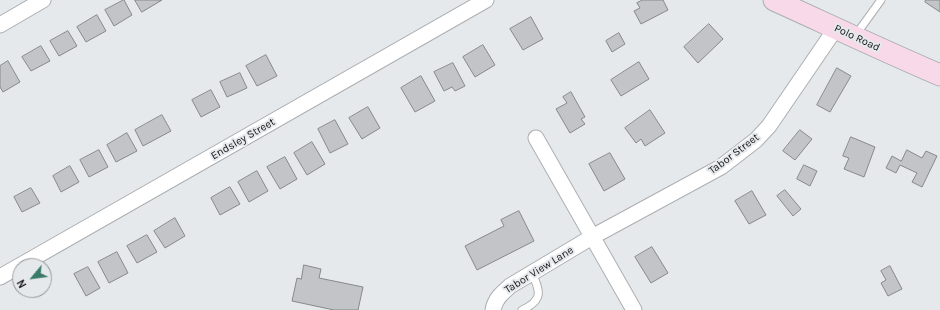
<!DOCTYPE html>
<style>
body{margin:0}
#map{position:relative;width:940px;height:310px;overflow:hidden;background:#e6e9eb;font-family:Karla,sans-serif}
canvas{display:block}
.north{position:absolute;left:12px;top:258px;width:40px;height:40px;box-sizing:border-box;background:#e6e9eb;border:1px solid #939597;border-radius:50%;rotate:241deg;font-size:11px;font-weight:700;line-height:16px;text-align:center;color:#161718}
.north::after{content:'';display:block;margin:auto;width:14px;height:18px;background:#397a6a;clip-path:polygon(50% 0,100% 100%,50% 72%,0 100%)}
</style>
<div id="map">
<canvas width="940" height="310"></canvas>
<div class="north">N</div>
</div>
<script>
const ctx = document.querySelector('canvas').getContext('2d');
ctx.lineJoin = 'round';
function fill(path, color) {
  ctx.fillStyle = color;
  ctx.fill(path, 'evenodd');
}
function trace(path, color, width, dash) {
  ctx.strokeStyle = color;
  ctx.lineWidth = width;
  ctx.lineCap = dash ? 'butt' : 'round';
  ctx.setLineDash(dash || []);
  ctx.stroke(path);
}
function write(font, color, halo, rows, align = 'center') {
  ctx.font = font + ' Karla,sans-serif';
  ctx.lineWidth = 4;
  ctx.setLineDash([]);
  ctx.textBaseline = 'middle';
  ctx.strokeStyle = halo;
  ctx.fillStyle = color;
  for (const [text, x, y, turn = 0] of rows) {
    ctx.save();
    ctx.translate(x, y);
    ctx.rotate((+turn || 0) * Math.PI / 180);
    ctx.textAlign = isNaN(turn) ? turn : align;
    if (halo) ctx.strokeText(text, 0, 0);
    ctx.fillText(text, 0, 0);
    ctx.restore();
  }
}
const building = new Path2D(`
 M124,0L132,15L114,26L105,10Z
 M135,0H162L142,12Z
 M643,0H663L668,10L641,24L634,11L640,8L637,3Z
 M926,0H940V12L925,2Z
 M97,15L106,31L86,42L77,27Z
 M531,17L543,39L523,50L510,29Z
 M709,24L723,39L698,63L684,47Z
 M68,31L77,46L59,56L50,41Z
 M619,33L625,44L612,52L606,41Z
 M483,45L495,65L475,77L463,57Z
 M41,46L50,61L31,71L22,57Z
 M266,55L277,76L257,86L246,66Z
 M8,61L20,82L3,92L0,87V66Z
 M639,62L649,79L621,96L611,80Z
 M453,63L465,86L455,91L452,87L444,91L434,72Z
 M837,68L851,76L830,112L817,105Z
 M240,73L247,88L227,97L220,82Z
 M421,76L435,101L415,112L401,88Z
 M211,90L220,107L201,117L192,100Z
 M571,92L585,117L581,119L585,124L570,133L556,109L567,103L563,97Z
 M368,107L380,128L362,139L349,118Z
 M650,110L665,133L645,146L641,139L636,143L625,128Z
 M162,115L171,131L143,146L135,130Z
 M335,120L348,144L330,153L318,129Z
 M800,130L812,139L795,160L783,151Z
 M127,133L137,151L116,162L107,145Z
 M851,137L875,147L864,177L844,169L849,158L843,156Z
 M312,142L325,164L307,175L294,153Z
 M99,150L108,167L89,177L80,160Z
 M907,150L922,158L926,151L937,156L922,187L912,182L917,173L900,165L896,173L886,168L892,156L901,161Z
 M610,153L625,179L604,191L589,164Z
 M285,157L297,179L280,189L267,167Z
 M804,165L817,171L810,186L797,179Z
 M70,166L79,182L61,192L53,176Z
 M257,171L268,191L249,202L238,182Z
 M230,187L240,204L220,215L211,198Z
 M31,188L40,203L22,212L14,197Z
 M785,190L801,209L793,216L777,196Z
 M752,191L766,215L749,224L735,201Z
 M519,211L534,241L477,270L465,246L504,226L501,220Z
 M175,218L185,236L165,248L154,231Z
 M147,235L157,252L137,263L127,246Z
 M652,247L668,273L651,283L635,257Z
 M117,252L128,273L109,283L98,262Z
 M304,265L321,269L319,278L363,287L358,310H334L292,301L297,278L301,279Z
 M890,266L902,289L888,296L881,283L886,280L881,271Z
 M88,267L100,288L86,296L74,274Z`);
fill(building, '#c2c4c7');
trace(building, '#86898b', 1);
const lane = new Path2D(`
 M855,36L881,0
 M522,310C544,300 540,291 532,273`);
const street = new Path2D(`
 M0,25L43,0
 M536,138L634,310
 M0,277L486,0
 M493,310C495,299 502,293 510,286L592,237L721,167L756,140L769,126L836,28`);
const secondary = new Path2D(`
 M774,0C829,25 884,51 940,75`);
trace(lane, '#acafb1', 9);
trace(street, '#acafb1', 17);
trace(secondary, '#acafb1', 23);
trace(lane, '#fff', 7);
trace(street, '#fff', 15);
trace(secondary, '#f7d9e9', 21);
write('11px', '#161718', '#e6e9eb', [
 ["Polo Road",857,38,25],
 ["Endsley Street",243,139,-30],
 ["Tabor Street",734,154,-37],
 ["Tabor View Lane",539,270,-32]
]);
</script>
